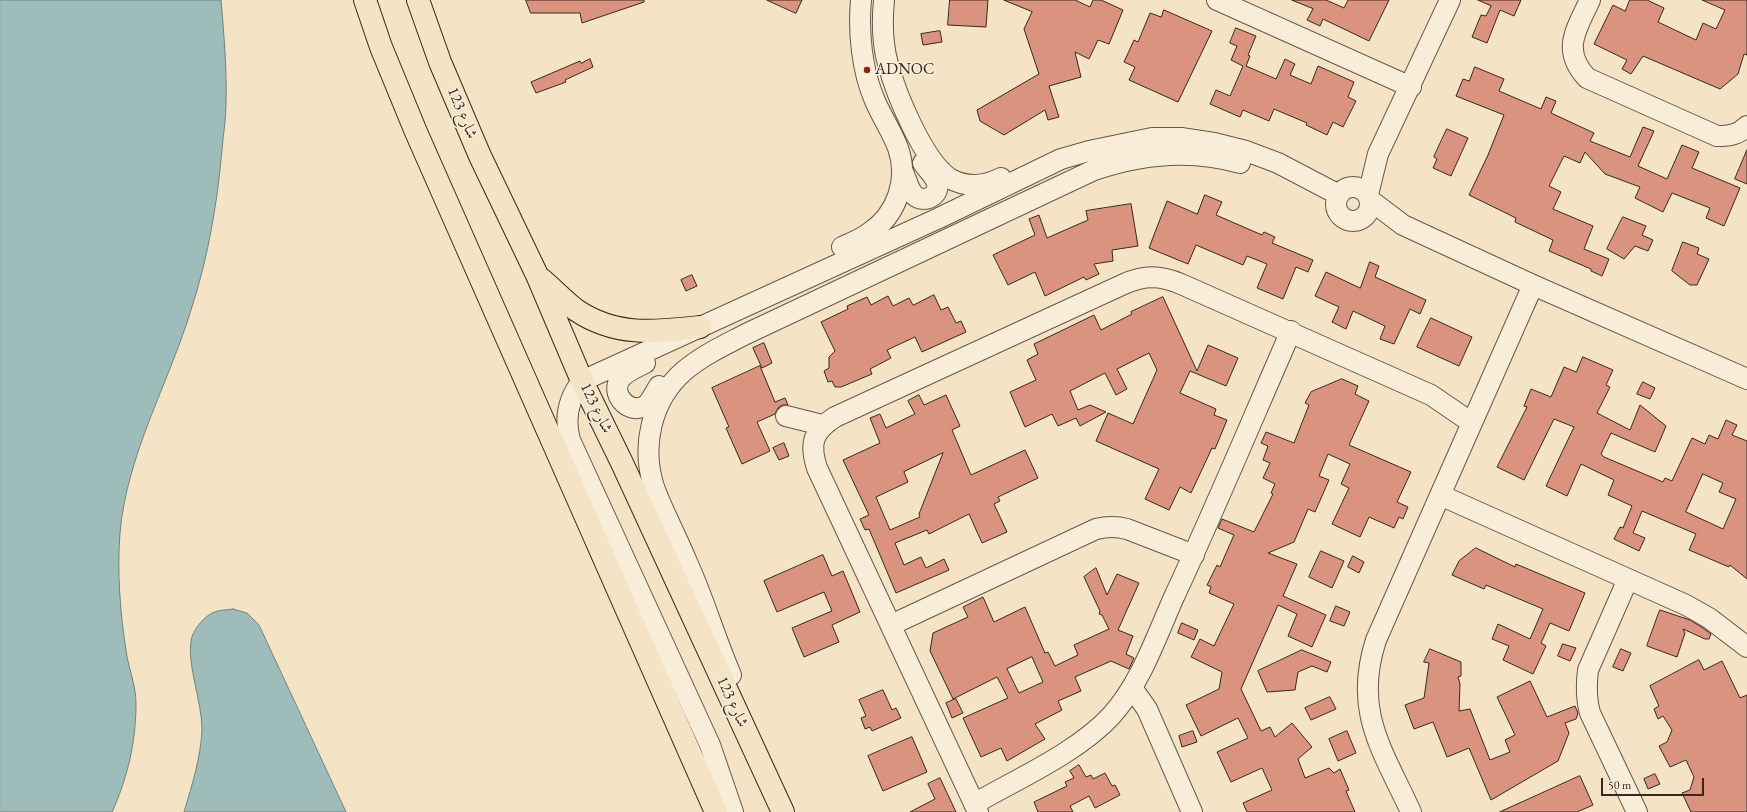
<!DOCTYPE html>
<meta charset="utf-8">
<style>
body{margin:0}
#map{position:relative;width:1747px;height:812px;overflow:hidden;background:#f4e3c4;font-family:"EB Garamond",serif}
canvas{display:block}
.scale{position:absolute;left:1601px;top:778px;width:103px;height:18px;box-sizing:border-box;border:2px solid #36281f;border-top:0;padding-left:5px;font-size:12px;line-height:14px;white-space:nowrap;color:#36281f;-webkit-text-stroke:3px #f8edd9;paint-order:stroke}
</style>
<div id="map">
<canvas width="1747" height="812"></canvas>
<div class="scale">50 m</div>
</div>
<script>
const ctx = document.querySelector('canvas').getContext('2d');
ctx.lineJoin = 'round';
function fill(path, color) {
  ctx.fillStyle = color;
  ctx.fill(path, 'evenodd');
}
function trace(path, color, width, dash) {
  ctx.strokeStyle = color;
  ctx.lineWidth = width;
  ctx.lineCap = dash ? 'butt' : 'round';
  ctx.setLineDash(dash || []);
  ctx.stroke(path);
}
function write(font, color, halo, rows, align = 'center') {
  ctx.font = font + ' "EB Garamond",Amiri,serif';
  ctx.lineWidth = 3;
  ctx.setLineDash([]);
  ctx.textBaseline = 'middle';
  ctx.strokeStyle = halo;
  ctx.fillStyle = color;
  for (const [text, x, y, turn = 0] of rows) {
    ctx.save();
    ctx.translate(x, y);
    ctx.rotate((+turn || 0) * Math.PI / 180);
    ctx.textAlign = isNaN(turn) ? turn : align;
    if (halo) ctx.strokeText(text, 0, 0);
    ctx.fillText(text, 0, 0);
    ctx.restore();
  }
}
const water = new Path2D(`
 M0,0H221C224,35 227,70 226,104C226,120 223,135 222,150C217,205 208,258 191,310C168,385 127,454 120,533C117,571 120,612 126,650C128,667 136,685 136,703C136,741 128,777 112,812H0Z
 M233,609L247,613L259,625L346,812H184C192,785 201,757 202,729C202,702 187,665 191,641C192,631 203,618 212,613C218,610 227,610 233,609Z`);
fill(water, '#9ebdba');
trace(water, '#74817c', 1);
const building = new Path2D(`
 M526,0H644V2L582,23L580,13H531Z
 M767,0H802L796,13Z
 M950,0H988L986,27L948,25Z
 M1004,0H1075L1090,7L1093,0H1101L1123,10L1109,44L1098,40L1089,59L1075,52L1081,77L1049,86L1059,117L1048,120L1045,110L1004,135L980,121L977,110L1039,74L1024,29L1032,12Z
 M1292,0H1326L1344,8L1348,0H1389L1369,41L1323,19L1320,26L1307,20L1313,9Z
 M1478,0H1521L1514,16L1500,10L1487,43L1472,37L1481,15L1486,16L1491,6Z
 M1630,0H1647L1664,8L1658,22L1696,40L1703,23L1716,29L1725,10L1702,0H1747V55L1744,54L1738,74L1720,89L1643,56L1631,74L1622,69L1627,60L1594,44L1613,5L1625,11Z
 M1164,10L1212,31L1178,102L1129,80L1135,67L1124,62L1134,40L1138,42L1150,13L1161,17Z
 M1236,28L1256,36L1248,55L1250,56L1246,66L1276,79L1285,59L1295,64L1290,75L1311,84L1318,66L1354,82L1348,97L1356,101L1343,127L1333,122L1327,135L1306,125L1307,123L1274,109L1269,121L1243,110L1240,117L1210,104L1216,90L1230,96L1243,66L1231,60L1237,46L1230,43Z
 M940,31L942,42L923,45L921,34Z
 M590,59L593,67L565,80L566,82L536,93L531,82L580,61L581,63Z
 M1475,67L1504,79L1499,91L1541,109L1546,97L1556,101L1551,113L1594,133L1590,141L1630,157L1643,127L1654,131L1638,166L1667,179L1682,145L1699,152L1692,168L1740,188L1724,226L1706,218L1710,208L1672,193L1663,212L1635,198L1640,187L1605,174L1585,152L1580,163L1564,156L1549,186L1561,192L1553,209L1593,226L1584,249L1609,259L1602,276L1591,271V269L1549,251L1553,240L1515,222L1516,218L1469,195L1488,155L1504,115L1456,96L1463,79L1469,81Z
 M1447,129L1468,138L1451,176L1433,168L1437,159L1434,157Z
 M1747,150V184L1735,179Z
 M1205,195L1222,202L1216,215L1262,235L1264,232L1275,237L1272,243L1313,260L1308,272L1296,267L1283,299L1257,288L1267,264L1247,256L1243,265L1196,245L1188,264L1149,248L1167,201L1197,214Z
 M1131,204L1138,246L1112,250L1113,261L1094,264L1099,274L1086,280L1084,277L1045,296L1035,272L1008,285L993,255L1035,235L1029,219L1039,215L1047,238L1088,220L1086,211Z
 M1623,217L1646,226L1642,235L1653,240L1648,251L1635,246L1624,259L1607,249Z
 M1683,242L1699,248L1697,254L1709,259L1697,285H1690L1672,271Z
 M1370,262L1379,266L1375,277L1426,300L1420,314L1410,309L1394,344L1380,339L1385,326L1353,311L1346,329L1332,322L1339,307L1315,296L1326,272L1360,288Z
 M692,275L697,286L686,291L681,280Z
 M934,295L941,310L948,307L956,323L961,321L966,332L922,352L915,337L887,350L891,358L870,369L872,374L841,387H835L832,381L828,382L824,371L829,368V357L835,351L821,322L848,309L847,306L867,297L871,305L888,296L893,306L909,298L913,305Z
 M1163,297L1197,371L1208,345L1238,358L1226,386L1190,371L1180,393L1216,409L1214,415L1227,420L1215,449L1212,448L1191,493L1180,487L1169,510L1145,499L1159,469L1096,441L1108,413L1133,424L1157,370L1149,353L1117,369L1127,389L1116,395L1105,373L1070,391L1078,410L1090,405L1106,412L1080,426L1076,418L1058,426L1052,414L1025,427L1010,392L1036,380L1027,360L1038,354L1034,344L1094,315L1101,330L1132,314L1131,312Z
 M1431,318L1472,337L1459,366L1417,347Z
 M764,343L772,363L762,368L753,348Z
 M1583,357L1613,370L1606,385L1610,387L1597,413L1630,430L1640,405L1666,426L1655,452L1611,433L1601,454L1604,457L1663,482L1665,478L1672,481L1692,438L1705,444L1709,435L1718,439L1726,420L1737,425L1732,435L1747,441V579L1730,565L1729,567L1689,550L1696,534L1642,511L1633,533L1645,538L1639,551L1614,539L1620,527L1623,528L1632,506L1608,495L1614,480L1581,464L1567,496L1546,486L1574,427L1554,419L1524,480L1497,467L1527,407L1524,406L1531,389L1551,397L1564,367L1576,372ZM1703,474L1723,483L1719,492L1736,499L1723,529L1686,512Z
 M760,366L775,402L785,398L788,405H782L778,408L775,414L757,422L770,451L742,464L726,428L729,427L712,388Z
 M1342,379L1358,386L1355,394L1369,401L1349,445L1411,472L1397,502L1408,507L1403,519L1399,517L1394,528L1369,517L1360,537L1332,524L1349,488L1341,484L1350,464L1328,454L1319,476L1329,480L1315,512L1308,509L1294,542L1268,553L1297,564L1283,596L1326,615L1312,647L1288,636L1297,614L1278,605L1241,689L1261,731L1270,727L1275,737L1292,723L1312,747L1298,759L1305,778L1329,768L1334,773L1340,769L1349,790L1346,791L1355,812H1247L1243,803L1272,790L1262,768L1231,782L1217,752L1248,738L1238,718L1201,736L1186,705L1219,689L1222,672L1191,657L1200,639L1214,646L1234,604L1209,593L1211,587L1207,585L1217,565L1220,567L1234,535L1218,528L1222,519L1254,532L1273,494L1271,493L1275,484L1263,478L1270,463L1263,460L1268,446L1261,443L1266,432L1294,443L1309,405L1305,403L1311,392Z
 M1643,382L1655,388L1650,399L1637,394Z
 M919,395L924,405L946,395L960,426L952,430L971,475L1025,450L1038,478L998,497L1000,501L994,504L1007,532L982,543L969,514L929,534L927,530L895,543L904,565L921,557L926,568L944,559L949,570L896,593L869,529L865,530L860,519L869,515L843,460L880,443L870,418L880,414L886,428L915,414L908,401ZM943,453L919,514L920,517L890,530L876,497L908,482L904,472Z
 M784,443L789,456L779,460L773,448Z
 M1476,548L1515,567L1516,564L1585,593L1569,631L1550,623L1541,643L1546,646L1533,674L1503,660L1509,646L1492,639L1498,624L1530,639L1543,609L1486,585L1484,589L1452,575L1459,561Z
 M1321,551L1344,561L1332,588L1309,577Z
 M823,555L832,576L843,571L860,612L832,625L839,642L804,657L792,628L832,611L824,592L777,612L764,581Z
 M1353,556L1364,562L1359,573L1348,567Z
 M1096,568L1107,595L1117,574L1139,583L1118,630L1133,636L1126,654L1134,658L1129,669L1111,661L1075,677L1081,691L1058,701L1062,710L1035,724L1045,739L1007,761L1001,748L981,757L963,718L1008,698L997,677L953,699L930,651L933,633L968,617L963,607L983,597L994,622L1025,607L1045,653L1048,652L1055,666L1078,655L1074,645L1109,629L1102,615L1099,614L1100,611L1084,577ZM1032,657L1043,682L1019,693L1007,669Z
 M1336,606L1350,612L1344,626L1330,621Z
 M1660,610L1690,620L1703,628L1711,634L1709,639H1705L1683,629L1685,633L1677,657L1647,646Z
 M1182,623L1198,630L1194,640L1178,633Z
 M1563,644L1576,648L1570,661L1558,656Z
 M1430,649L1461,662V676L1458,677L1460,684L1459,711L1470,709L1490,760L1510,752L1505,740L1515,735L1497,697L1530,681L1547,717L1575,706L1578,713L1576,719L1565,723L1569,733L1558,761L1491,800L1469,748L1447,757L1433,722L1414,729L1405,705L1424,698L1429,663L1424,662Z
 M1621,649L1631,653L1623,671L1613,667Z
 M1302,650L1331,662L1327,672L1312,666L1298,672L1295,690L1267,692L1258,671Z
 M1699,660L1704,670L1722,661L1740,698L1747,695V812H1691L1682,793L1690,790L1694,777L1686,760L1670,767L1659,746L1667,742L1672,730L1663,716L1658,719L1654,709L1659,706L1650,686Z
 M883,690L892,710L896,708L901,718L872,731L870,727L865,729L861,718L866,716L859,700Z
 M1330,697L1336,709L1311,720L1305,708Z
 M956,699L963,713L952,718L946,703Z
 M1193,731L1197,742L1182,747L1179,736Z
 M1347,731L1356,753L1338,761L1329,739Z
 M912,737L927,772L883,791L868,756Z
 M1079,765L1086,777L1091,775L1093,779L1105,773L1112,786L1115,785L1120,795L1095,808L1089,796L1070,806L1073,812H1038L1034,802L1067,786L1065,782L1074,778L1070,771Z
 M1655,774L1660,784L1648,789L1644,779Z
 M1580,776L1593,805L1577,812H1500Z
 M940,778L956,812H910L935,799L928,784Z`);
fill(building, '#da937e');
trace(building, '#36281f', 1);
const minor = new Path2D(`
 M884,0C882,21 882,43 888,64C896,94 923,160 949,178C966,188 985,186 1001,178
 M1217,0L1411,87
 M1590,0C1576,30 1561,50 1587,78L1717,136C1729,136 1738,135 1747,126
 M902,170C906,177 908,189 914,195C924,205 943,194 936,181C933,174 927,169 923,163
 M1336 204a17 17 0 1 1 34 0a17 17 0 1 1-34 0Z
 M1368,195L1378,154L1450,0
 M1370,200L1403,225L1533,285L1747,379
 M842,247C851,243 861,239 869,233C897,215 909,179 898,148C892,132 882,117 875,101C862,71 858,33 861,0
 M645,363C638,367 627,371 621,378C609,393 628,415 645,406C651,402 655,392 659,386
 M786,416L822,425
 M1440,495L1686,605L1709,618L1747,647
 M1628,579L1588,670C1586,686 1586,698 1590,713L1637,812
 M891,625L1096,529C1108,526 1116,526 1127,529L1194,555
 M731,675C715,638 704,599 687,562C677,537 663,512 654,487C641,446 651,400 684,371C703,355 725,345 746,334L1094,170C1141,154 1192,149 1240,163
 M1132,688L1147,709L1192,812
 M974,804C1017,779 1078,752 1111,716C1141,683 1156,637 1174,597C1215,509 1252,420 1291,331
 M733,812L710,745L570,440C564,418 568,399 582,381L939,218L1061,159L1089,151L1152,138H1181L1214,143L1246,151L1278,163L1339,195
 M978,812L817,468C809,443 813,431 835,417L1124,284C1144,275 1160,275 1181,284L1431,395L1472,423
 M1411,812C1382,749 1353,711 1376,640L1533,285`);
const major = new Path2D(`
 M365,0L381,47L416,132L716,812
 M418,0L440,62L480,156L537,275L582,381L622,463L783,812
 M541,279C553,289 564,301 576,310C616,337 655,332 700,327`);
trace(minor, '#665748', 22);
trace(major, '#36281f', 24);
trace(minor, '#f8edd9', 20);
trace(major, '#f4e3c4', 22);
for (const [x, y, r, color] of [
 [867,70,4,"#8f2418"]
]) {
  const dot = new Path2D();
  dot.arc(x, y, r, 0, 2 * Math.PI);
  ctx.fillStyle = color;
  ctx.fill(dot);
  trace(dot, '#f8edd9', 1.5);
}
write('16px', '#36281f', '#f8edd9', [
 ["ADNOC",875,70]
], 'left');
write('16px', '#36281f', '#f8edd9', [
 ["شارع 123",462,113,67],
 ["شارع 123",596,408,64],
 ["شارع 123",732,702,65]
]);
</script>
